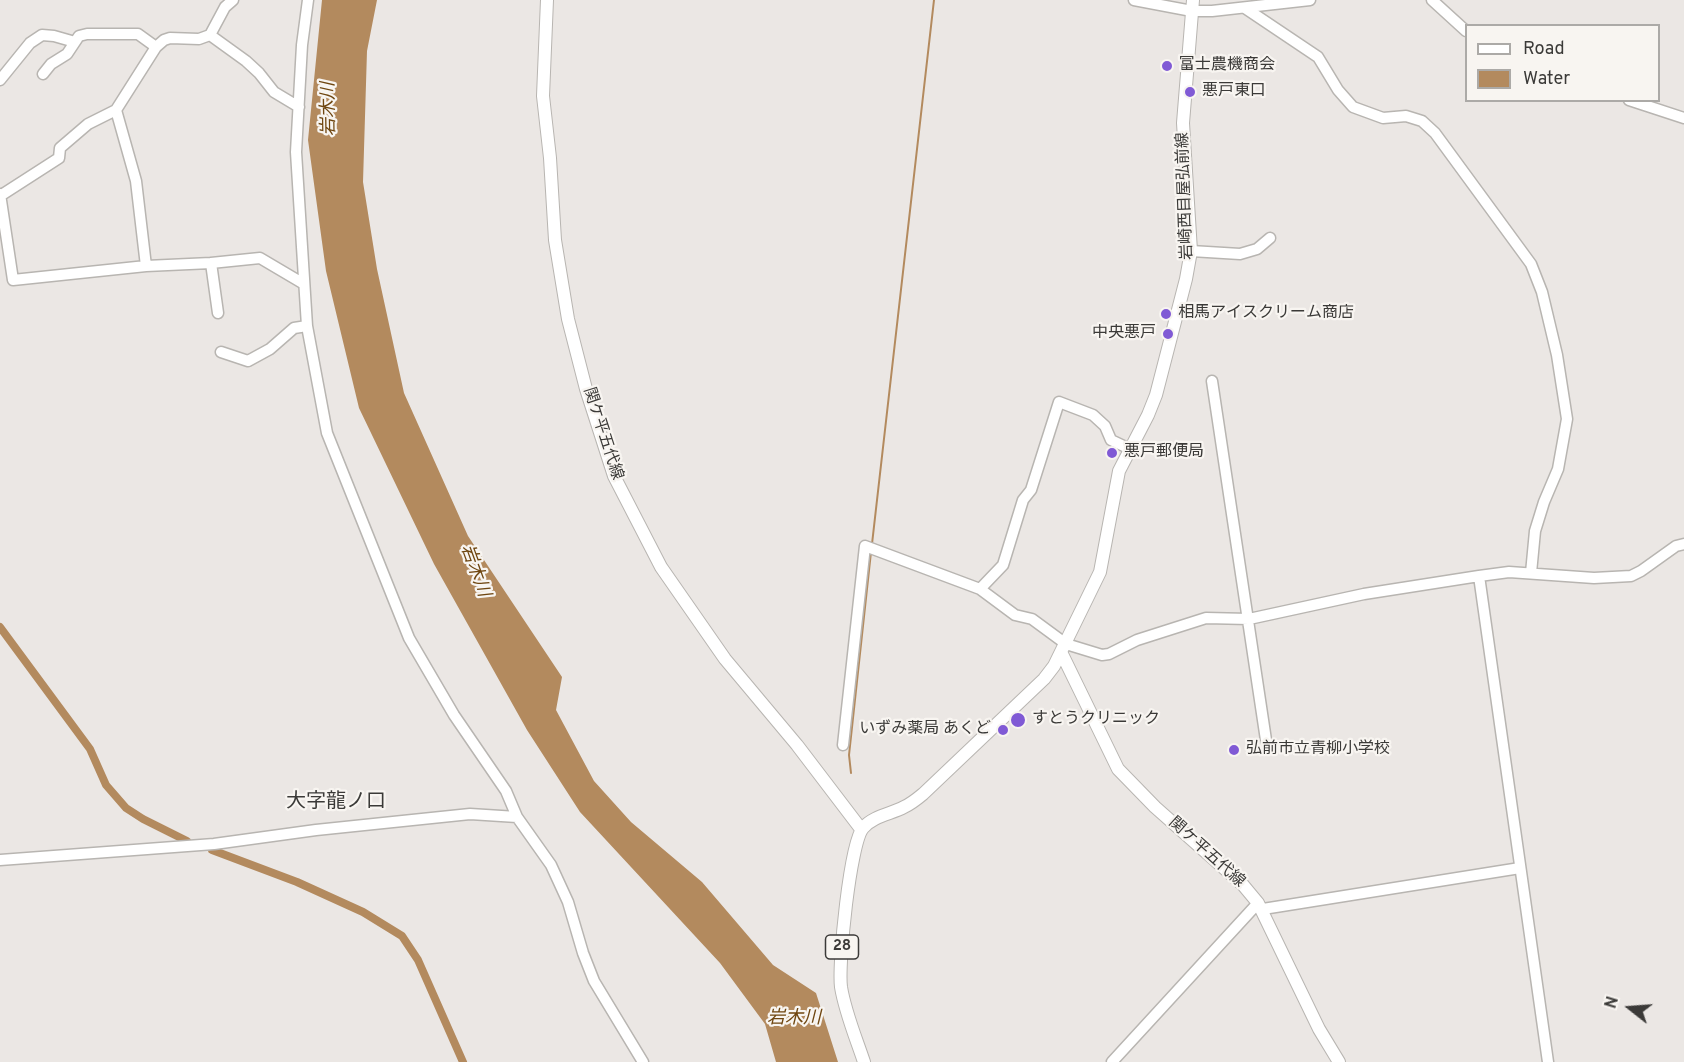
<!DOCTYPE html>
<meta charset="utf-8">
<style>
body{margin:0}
#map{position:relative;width:1684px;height:1062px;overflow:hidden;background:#ebe7e4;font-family:Overpass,sans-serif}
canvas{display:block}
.legend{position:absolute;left:1465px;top:24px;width:195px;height:78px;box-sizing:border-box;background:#f8f5f1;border:2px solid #acaaa7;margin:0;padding:8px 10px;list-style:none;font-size:18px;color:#3b3a38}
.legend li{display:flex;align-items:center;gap:12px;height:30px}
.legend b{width:30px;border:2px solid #acaaa7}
.north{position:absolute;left:1600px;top:978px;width:60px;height:60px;-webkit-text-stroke:4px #f8f5f1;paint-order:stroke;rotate:287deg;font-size:16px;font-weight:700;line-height:24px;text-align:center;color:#3b3a38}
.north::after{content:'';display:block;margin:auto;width:21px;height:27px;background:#3b3a38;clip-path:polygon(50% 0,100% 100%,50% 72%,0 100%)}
</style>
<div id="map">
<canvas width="1684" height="1062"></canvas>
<ul class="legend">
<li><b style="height:8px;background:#fff"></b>Road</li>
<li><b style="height:16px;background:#b38a5e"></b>Water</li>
</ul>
<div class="north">N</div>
</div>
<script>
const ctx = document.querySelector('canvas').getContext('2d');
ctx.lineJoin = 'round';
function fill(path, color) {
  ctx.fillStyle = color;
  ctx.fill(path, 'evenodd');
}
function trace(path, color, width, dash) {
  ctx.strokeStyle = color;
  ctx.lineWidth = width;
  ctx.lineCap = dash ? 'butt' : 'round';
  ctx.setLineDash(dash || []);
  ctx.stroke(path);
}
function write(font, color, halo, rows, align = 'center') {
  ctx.font = font + ' Overpass,"Noto Sans JP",sans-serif';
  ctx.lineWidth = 4.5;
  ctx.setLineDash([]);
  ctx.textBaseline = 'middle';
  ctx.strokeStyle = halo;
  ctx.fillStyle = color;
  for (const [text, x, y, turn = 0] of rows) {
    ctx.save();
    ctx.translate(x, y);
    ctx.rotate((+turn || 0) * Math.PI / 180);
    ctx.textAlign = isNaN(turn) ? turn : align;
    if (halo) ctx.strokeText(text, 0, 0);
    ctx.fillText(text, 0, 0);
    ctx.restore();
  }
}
fill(new Path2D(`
 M322,0H377L367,51L363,182L377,269L404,393L468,536L562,677L556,710L594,781L631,822L702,882L773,965L816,993L838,1062H776L765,1024L720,963L580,812L527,730L434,564L359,408L326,271L308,140Z`), '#b38a5e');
trace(new Path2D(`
 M872,544L934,0
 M851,773L849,755L871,552`), '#b38a5e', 2);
trace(new Path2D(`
 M0,627L90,749L106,785L126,808L143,819L187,841
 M212,850L297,882L363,912L402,936L418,960L463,1062`), '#b38a5e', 8);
const minor = new Path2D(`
 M308,0L302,45L296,152L307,326L327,433L409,638L454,715L506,791L517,817L551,865L568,902L583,953L594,981L643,1062
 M1134,0L1192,11H1212L1310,0
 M1432,0L1466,31
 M1245,8L1318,57L1338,90L1353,107L1383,118L1406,116L1422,121L1435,133L1531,264L1542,292L1557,355L1567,419L1558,469L1544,502L1535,531L1531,573
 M210,35L246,61L259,73L274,92L299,107
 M43,74L51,64L67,54L79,36L87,34H138L156,47
 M0,80L30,43L42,35L54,36L75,42
 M1629,100L1684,118
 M116,110L136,181L146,266
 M0,194L13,280L146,266L211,263L260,258L304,284
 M0,196L59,158L60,148L88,124L116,110L156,47L164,40L170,38L199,39L210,35L225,7L233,0
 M1191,251L1240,254L1257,249L1270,238
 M211,263L218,313
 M221,352L248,361L270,349L294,328L307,326
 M1212,381L1266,740
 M1479,576L1548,1062
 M980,589L1003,565L1023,500L1031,490L1059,402L1093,415L1105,426L1111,440L1130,449
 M843,745L865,546L980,589L1015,615L1032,619L1066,644L1102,655L1109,654L1137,640L1206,618L1249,619L1364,594L1479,576L1509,572L1594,578L1631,576L1641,571L1676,546L1684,544
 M0,860L214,844L316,830L470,814L517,817
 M1263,909L1520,868
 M1112,1062L1258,903`);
const major = new Path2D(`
 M547,0L543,96L550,158L555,240L568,319L586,389L614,476L661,567L725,659L797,745L861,829
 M1061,652L1118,769L1155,807L1243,885L1258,903L1319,1029L1339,1062
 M864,1062C856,1038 845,1012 841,987C838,964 850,843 863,828C873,816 891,814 904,807C911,804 917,799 923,794L1044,679L1054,666L1100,572L1119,471L1148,415L1156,395L1186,279L1191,251L1183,123L1193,0`);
trace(minor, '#b8b5b1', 13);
trace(major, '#b8b5b1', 14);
trace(minor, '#fff', 10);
trace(major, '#fff', 12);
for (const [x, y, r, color] of [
 [1167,66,6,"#805ad5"],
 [1190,92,6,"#805ad5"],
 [1166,314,6,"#805ad5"],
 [1168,334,6,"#805ad5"],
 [1112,453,6,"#805ad5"],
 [1018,720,8,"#805ad5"],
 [1003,730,6,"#805ad5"],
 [1234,750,6,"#805ad5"]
]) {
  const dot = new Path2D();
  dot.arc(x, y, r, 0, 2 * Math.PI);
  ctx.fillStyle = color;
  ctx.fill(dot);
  trace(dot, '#f8f5f1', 2);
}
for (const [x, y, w] of [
 [842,947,33]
]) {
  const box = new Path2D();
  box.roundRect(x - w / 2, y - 12, w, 24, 4.5);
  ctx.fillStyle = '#f8f5f1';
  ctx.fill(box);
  trace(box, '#3b3a38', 1.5);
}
write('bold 15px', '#3b3a38', null, [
 ["28",842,947]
]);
write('16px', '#3b3a38', '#f8f5f1', [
 ["富士農機商会",1179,66],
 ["悪戸東口",1202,92],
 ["相馬アイスクリーム商店",1178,314],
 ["中央悪戸",1156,334,"right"],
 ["悪戸郵便局",1124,453],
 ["すとうクリニック",1032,720],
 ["いずみ薬局 あくど",991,730,"right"],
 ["弘前市立青柳小学校",1246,750]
], 'left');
write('16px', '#3b3a38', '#f8f5f1', [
 ["岩崎西目屋弘前線",1186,196,-92],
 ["関ケ平五代線",602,434,72],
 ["関ケ平五代線",1206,853,42]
]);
write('italic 18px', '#6f4610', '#f8f5f1', [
 ["岩木川",330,109,-91],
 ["岩木川",474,571,70],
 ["岩木川",794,1019]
]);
write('20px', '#3b3a38', '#f8f5f1', [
 ["大字龍ノ口",336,803]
]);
</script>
